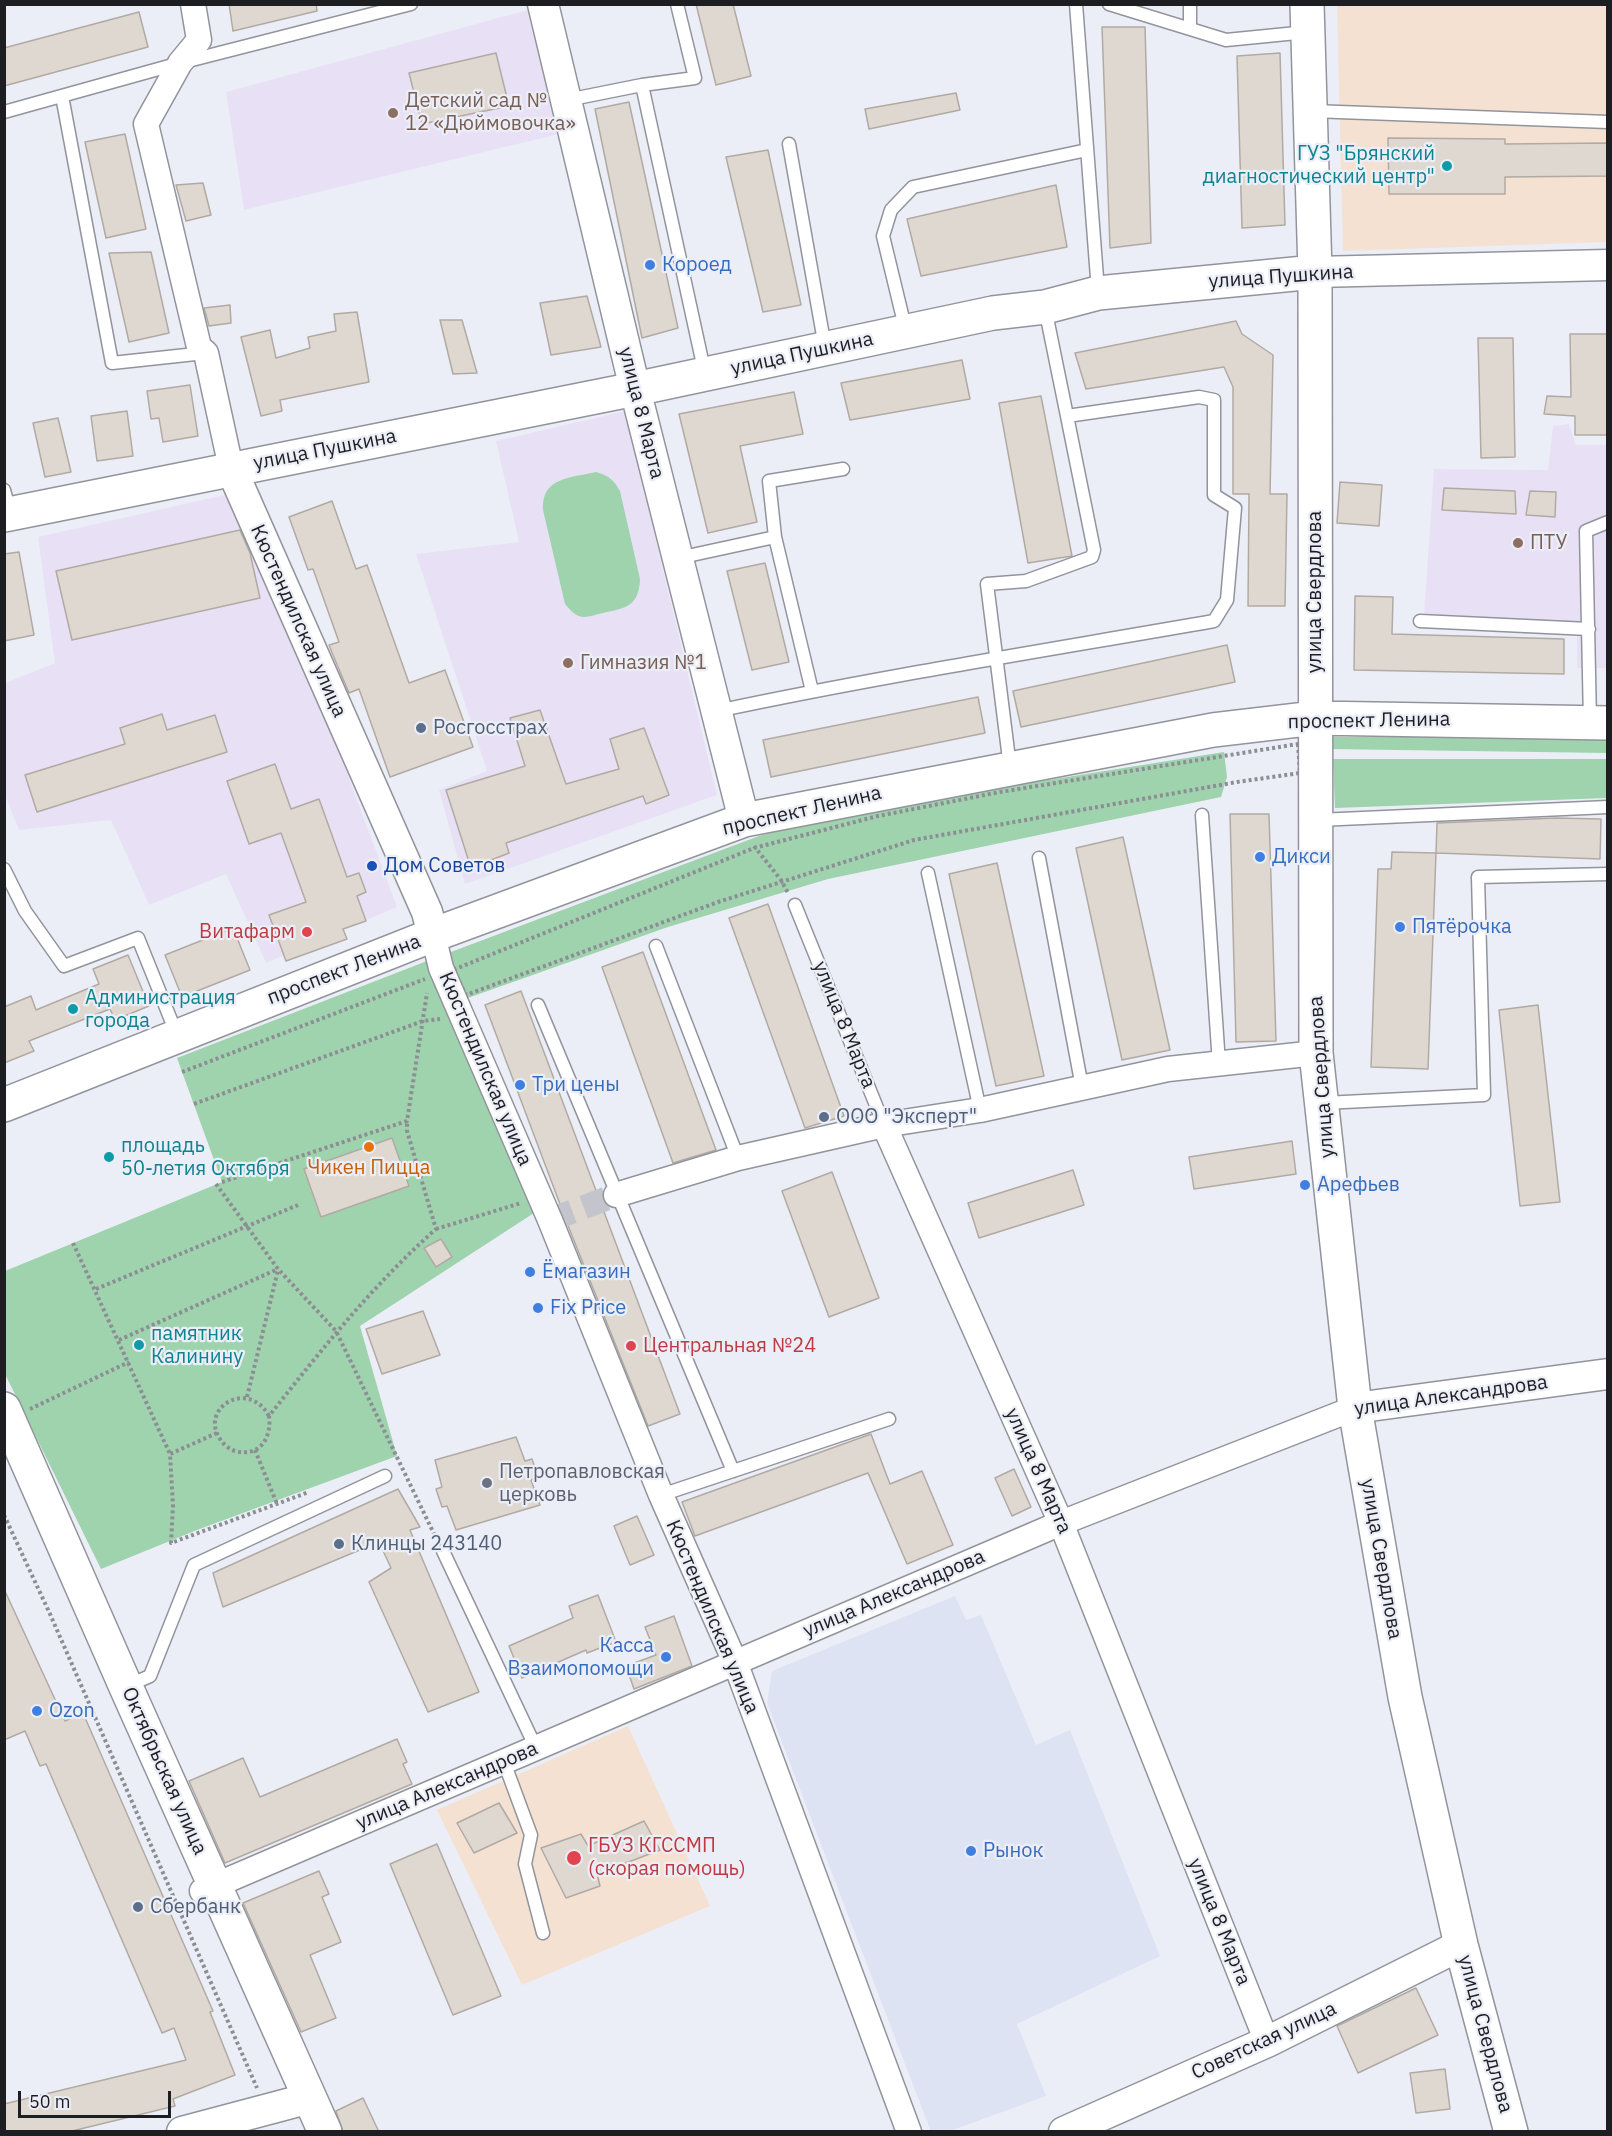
<!DOCTYPE html>
<meta charset="utf-8">
<style>
body{margin:0}
#map{position:relative;width:1612px;height:2136px;overflow:hidden;background:#eceef7;font-family:"IBM Plex Sans",sans-serif}
canvas{display:block}
.frame{position:absolute;inset:0;border:6px solid #1d1e21;pointer-events:none}
.scale{position:absolute;left:18px;top:2091px;width:153px;height:27px;box-sizing:border-box;border:3px solid #1d1e21;border-top:0;padding-left:8px;font-size:18px;line-height:21px;white-space:nowrap;color:#1d1e21;-webkit-text-stroke:4px #eceef7;paint-order:stroke}
</style>
<div id="map">
<canvas width="1612" height="2136"></canvas>
<div class="frame"></div>
<div class="scale">50 m</div>
</div>
<script>
const ctx = document.querySelector('canvas').getContext('2d');
ctx.lineJoin = 'round';
function fill(path, color) {
  ctx.fillStyle = color;
  ctx.fill(path, 'evenodd');
}
function trace(path, color, width, dash) {
  ctx.strokeStyle = color;
  ctx.lineWidth = width;
  ctx.lineCap = dash ? 'butt' : 'round';
  ctx.setLineDash(dash || []);
  ctx.stroke(path);
}
function write(font, color, halo, rows, align = 'center') {
  ctx.font = font + ' "IBM Plex Sans",sans-serif';
  ctx.lineWidth = 4.5;
  ctx.setLineDash([]);
  ctx.textBaseline = 'middle';
  ctx.strokeStyle = halo;
  ctx.fillStyle = color;
  for (const [text, x, y, turn = 0] of rows) {
    ctx.save();
    ctx.translate(x, y);
    ctx.rotate((+turn || 0) * Math.PI / 180);
    ctx.textAlign = isNaN(turn) ? turn : align;
    if (halo) ctx.strokeText(text, 0, 0);
    ctx.fillText(text, 0, 0);
    ctx.restore();
  }
}
fill(new Path2D(`
 M955,1596L966,1620L981,1615L1036,1745L1070,1730L1160,1956L1017,2024L1046,2096L950,2131L931,2132L767,1703L772,1671Z`), '#dee3f3');
fill(new Path2D(`
 M531,9L563,133L244,210L226,92Z
 M625,411L717,795L465,884L439,790L487,771L416,554L519,542L496,441Z
 M1569,424L1576,445H1607V668H1577V622L1424,615L1434,469L1548,470L1553,426Z
 M242,491L397,907L266,963L226,874L149,905L111,820L19,830L5,795V683L55,663L38,537Z`), '#e8e1f6');
fill(new Path2D(`
 M1337,5H1607V242L1343,251Z
 M628,1726L710,1906L522,1985L437,1810Z`), '#f4e1d1');
fill(new Path2D(`
 M596,472C608,475 614,480 620,491L640,579C639,607 625,608 603,613C597,614 590,617 584,617C576,617 570,610 565,604L543,510C541,477 571,478 596,472Z
 M1607,735V753L1328,749L1329,737Z
 M1224,752L1227,777L1221,797L828,879L668,927L465,999L443,955L759,836L847,812Z
 M1333,759H1607V798L1335,808Z
 M427,961L534,1213L360,1326L397,1456L197,1530L101,1569L5,1374V1271L222,1182L177,1058Z`), '#9ed3ae');
const building = new Path2D(`
 M229,4H316L317,11L233,31Z
 M696,4H733L751,76L716,85Z
 M139,12L148,47L4,86V48Z
 M1102,27H1145L1151,243L1110,248Z
 M496,53L509,106L422,124L409,73Z
 M1280,53L1285,225L1242,228L1237,56Z
 M956,93L960,110L869,129L865,109Z
 M629,102L678,328L642,338L595,109Z
 M125,134L146,229L106,238L85,142Z
 M1388,138L1505,139V144L1608,143V176L1505,177V194H1389Z
 M768,150L801,305L763,312L726,157Z
 M203,183L211,215L186,221L176,185Z
 M1056,185L1067,247L921,276L907,219Z
 M151,252L169,333L129,342L109,253Z
 M587,296L601,347L551,355L540,303Z
 M230,305L231,323L209,326L204,308Z
 M357,312L369,382L280,400L282,411L261,416L241,337L270,330L276,358L310,348L308,337L336,331L334,314Z
 M440,320H462L477,373L453,374Z
 M1236,321L1242,334L1273,355L1270,494H1287L1285,606H1248L1249,494H1233V387L1224,367L1086,389L1075,353Z
 M1570,334H1608V435H1575V416L1544,414L1547,396L1571,397Z
 M1478,338H1513L1515,457L1481,458Z
 M962,360L970,399L850,420L841,383Z
 M190,385L198,436L163,442L159,418L151,419L147,391Z
 M794,392L803,434L740,446L757,522L708,533L679,414Z
 M1041,396L1072,556L1028,563L999,403Z
 M127,411L133,456L97,461L91,416Z
 M58,418L71,472L45,477L33,423Z
 M1340,482L1382,485L1379,526L1337,523Z
 M1444,488L1515,491L1516,514L1442,510Z
 M1530,491L1556,492L1555,517L1526,515Z
 M332,501L356,569L367,565L409,683L445,670L473,747L390,777L359,689L349,693L333,655L329,645L339,642L313,569L308,570L289,517Z
 M240,530L250,553L260,598L72,640L56,571Z
 M19,552L34,635L4,641V554Z
 M765,563L789,662L752,670L727,571Z
 M1355,596L1393,597L1392,634L1564,639V674L1354,670Z
 M1227,645L1235,682L1021,727L1013,691Z
 M978,697L985,733L771,777L763,740Z
 M540,710L566,784L619,769L610,739L644,728L669,795L646,804L643,796L506,843L509,853L471,868L446,790L525,766L510,718Z
 M162,714L167,730L215,715L227,752L37,812L25,775L125,744L120,728Z
 M275,764L291,809L319,799L347,877L359,873L366,892L357,896L366,921L343,929L347,939L286,961L269,915L306,902L281,833L249,844L227,781Z
 M1230,814H1269L1276,1041L1236,1042Z
 M1556,818L1601,819L1600,859L1436,853L1437,823Z
 M1123,837L1170,1050L1122,1060L1076,848Z
 M1392,852L1436,853L1428,1069L1371,1067L1378,869H1391Z
 M997,863L1044,1076L996,1086L949,874Z
 M768,904L844,1116L805,1128L729,918Z
 M233,928L250,970L182,997L165,955Z
 M643,952L716,1150L673,1163L602,967Z
 M128,955L149,1006L115,1020L110,1009L29,1041L34,1051L4,1063V1007L31,996L36,1010L99,984L93,969Z
 M521,991L680,1414L648,1426L569,1228L485,1005Z
 M1538,1005L1560,1202L1520,1206L1499,1010Z
 M392,1138L409,1186L321,1217L304,1169Z
 M1292,1141L1296,1174L1194,1189L1189,1157Z
 M1073,1170L1084,1205L979,1238L968,1203Z
 M832,1172L879,1298L829,1317L782,1191Z
 M441,1239L452,1257L436,1267L424,1248Z
 M423,1311L440,1355L382,1374L366,1329Z
 M871,1434L890,1484L922,1471L953,1545L907,1564L868,1473L695,1536L682,1502Z
 M516,1437L525,1461L532,1459L538,1477L531,1480L540,1505L456,1530L447,1506L442,1507L436,1489L442,1487L435,1460Z
 M1014,1469L1031,1507L1012,1516L995,1478Z
 M398,1489L420,1527L410,1530L479,1692L428,1712L369,1582L391,1568L379,1542L223,1607L213,1573Z
 M637,1516L654,1555L630,1565L614,1526Z
 M4,1589L65,1721L83,1713L213,2011L210,2012L235,2075L173,2099L175,2106L68,2132H4V2104L186,2060L174,2028L162,2033L46,1764L40,1766L25,1731L4,1740Z
 M598,1595L616,1642L587,1653L586,1650L522,1678L509,1646L573,1618L569,1606Z
 M674,1616L692,1666L634,1689L626,1666L656,1655L645,1627Z
 M397,1739L407,1762L403,1764L412,1784L225,1863L189,1781L243,1758L260,1797Z
 M499,1803L517,1833L474,1853L457,1823Z
 M644,1821L660,1850L597,1874L600,1886L566,1898L541,1848L581,1834L588,1846Z
 M437,1844L501,1996L453,2015L390,1864Z
 M319,1871L329,1894L322,1897L341,1942L310,1955L336,2018L301,2032L243,1903Z
 M1416,1988L1438,2035L1358,2073L1337,2026Z
 M1445,2069L1450,2109L1416,2113L1410,2073Z
 M363,2098L379,2132H343L336,2111Z`);
fill(building, '#dfd8d1');
trace(building, '#b1aaa4', 1.5);
trace(new Path2D(`
 M550,1220L616,1195`), '#c3c4cc', 24, [24, 12]);
const service = new Path2D(`
 M677,4L695,78L642,85L705,374
 M1076,4L1098,291
 M1109,4L1226,40L1307,32
 M1190,29V4
 M62,96L112,363L205,353
 M567,100L642,85
 M1312,111L1608,122
 M4,112L180,63L411,4
 M789,144L825,347
 M1045,308L1067,416
 M906,331L883,236L891,210L913,187L1087,150
 M4,490L10,512
 M678,558L775,537
 M1420,621L1589,629
 M812,691L775,537L769,481L843,469
 M717,711C882,676 1048,650 1214,621L1227,600L1235,508L1214,495V400L1199,397L1067,416L1094,550L1092,557L1026,581L987,584L1010,767
 M1590,722L1586,531L1608,522
 M1202,815L1219,1064
 M1318,820L1608,807
 M1039,858L1082,1087
 M4,869L25,911L64,966L138,938L177,1035
 M928,873L980,1110
 M795,905L884,1125
 M656,946L738,1158
 M538,1005L733,1471
 M1324,1103L1484,1095L1478,877L1608,874
 M661,1495L889,1419
 M443,1551L536,1748
 M127,1686L150,1676L194,1565L385,1476
 M504,1762L531,1835L525,1864L543,1933`);
const minor = new Path2D(`
 M193,4L199,40L180,63L146,124L199,347L206,353L231,468
 M433,935L441,968L550,1220L661,1495L735,1662L909,2132
 M884,1125L1061,1523L1267,2042
 M616,1195L738,1158L884,1125L980,1110L1168,1069L1316,1053
 M202,1891L1061,1523L1355,1408`);
const tertiary = new Path2D(`
 M543,4L635,389L744,820
 M1315,272L1608,265
 M231,468L427,912L433,935
 M1355,1408L1608,1374
 M182,2132L295,2102
 M1064,2132L1267,2042L1461,1945`);
const secondary = new Path2D(`
 M1307,4L1315,272L1316,1053L1355,1408L1405,1697L1461,1945L1511,2132
 M4,515L635,389L993,313L1045,307L1098,293L1315,272
 M4,1105L433,935L744,820L1213,730L1315,718L1608,723
 M4,1409L126,1687L325,2132`);
trace(service, '#92949c', 15);
trace(minor, '#92949c', 27);
trace(tertiary, '#92949c', 33);
trace(secondary, '#92949c', 36);
trace(new Path2D(`
 M1298,744L1300,773L1237,782L914,840L718,902L466,995L453,970L754,848L878,816L1000,792Z
 M754,846L781,880L788,893
 M182,1072L425,979
 M194,1104L423,1021L440,1019
 M222,1182L407,1121L427,993
 M216,1184L278,1269L336,1331L436,1538
 M436,1229L521,1203
 M73,1243L170,1454
 M96,1289L298,1205
 M119,1340L278,1269
 M247,1397L278,1270
 M30,1409L129,1362
 M269,1416C248,1378 199,1408 220,1439C223,1444 229,1449 235,1451C260,1458 272,1437 269,1416C322,1349 372,1286 436,1229L407,1131V1121
 M217,1433L170,1454L173,1506L171,1543L309,1492
 M255,1450L277,1504
 M4,1515L50,1614L257,2088`), '#8c8e94', 4, [3, 3]);
trace(service, '#fff', 12);
trace(minor, '#fff', 24);
trace(tertiary, '#fff', 30);
trace(secondary, '#fff', 33);
for (const [x, y, r, color] of [
 [393,113,6,"#8d6e63"],
 [1447,166,6,"#0f9aa8"],
 [650,265,6,"#3f7fe0"],
 [1518,543,6,"#8d6e63"],
 [568,663,6,"#8d6e63"],
 [421,728,6,"#5c6f8a"],
 [1260,857,6,"#3f7fe0"],
 [372,866,6,"#1a4fb4"],
 [1400,927,6,"#3f7fe0"],
 [307,932,6,"#e0444e"],
 [73,1009,6,"#0f9aa8"],
 [520,1085,6,"#3f7fe0"],
 [824,1117,6,"#5c6f8a"],
 [369,1147,6,"#e8710a"],
 [109,1157,6,"#0f9aa8"],
 [1305,1185,6,"#3f7fe0"],
 [530,1272,6,"#3f7fe0"],
 [538,1308,6,"#3f7fe0"],
 [139,1345,6,"#0f9aa8"],
 [631,1346,6,"#e0444e"],
 [487,1483,6,"#6b7280"],
 [339,1544,6,"#5c6f8a"],
 [666,1657,6,"#3f7fe0"],
 [37,1711,6,"#3f7fe0"],
 [971,1851,6,"#3f7fe0"],
 [574,1858,8,"#e0444e"],
 [138,1907,6,"#5c6f8a"]
]) {
  const dot = new Path2D();
  dot.arc(x, y, r, 0, 2 * Math.PI);
  ctx.fillStyle = color;
  ctx.fill(dot);
  trace(dot, '#eceef7', 2);
}
write('20px', '#785e54', '#eceef7', [
 ["Детский сад №",405,101],
 ["12 «Дюймовочка»",405,124],
 ["ПТУ",1530,543],
 ["Гимназия №1",580,663]
], 'left');
write('20px', '#0d838f', '#eceef7', [
 ["ГУЗ \"Брянский",1435,154,"right"],
 ["диагностический центр\"",1435,177,"right"],
 ["Администрация",85,998],
 ["города",85,1021],
 ["площадь",121,1146],
 ["50-летия Октября",121,1169],
 ["памятник",151,1334],
 ["Калинину",151,1357]
], 'left');
write('20px', '#366cbe', '#eceef7', [
 ["Короед",662,265],
 ["Дикси",1272,857],
 ["Пятёрочка",1412,927],
 ["Три цены",532,1085],
 ["Арефьев",1317,1185],
 ["Ёмагазин",542,1272],
 ["Fix Price",550,1308],
 ["Касса",654,1646,"right"],
 ["Взаимопомощи",654,1669,"right"],
 ["Ozon",49,1711],
 ["Рынок",983,1851]
], 'left');
write('20px', '#1d1e21', '#eceef7', [
 ["улица Пушкина",1281,277,-4],
 ["улица Пушкина",802,354,-12],
 ["улица 8 Марта",641,413,76],
 ["улица Пушкина",325,450,-11],
 ["улица Свердлова",1315,592,-90],
 ["Кюстендилская улица",298,621,66],
 ["проспект Ленина",1369,721,-1],
 ["проспект Ленина",802,811,-13],
 ["проспект Ленина",344,970,-21],
 ["улица 8 Марта",844,1025,68],
 ["Кюстендилская улица",485,1069,67],
 ["улица Свердлова",1322,1077,-94],
 ["улица Александрова",1451,1396,-8],
 ["улица 8 Марта",1038,1471,66],
 ["улица Свердлова",1381,1559,80],
 ["улица Александрова",894,1594,-23],
 ["Кюстендилская улица",712,1617,67],
 ["Октябрьская улица",164,1771,66],
 ["улица Александрова",447,1786,-23],
 ["улица 8 Марта",1219,1922,68],
 ["улица Свердлова",1485,2034,75],
 ["Советская улица",1264,2041,-25]
]);
write('20px', '#4e5e75', '#eceef7', [
 ["Росгосстрах",433,728],
 ["ООО \"Эксперт\"",836,1117],
 ["Клинцы 243140",351,1544],
 ["Сбербанк",150,1907]
], 'left');
write('20px', '#164399', '#eceef7', [
 ["Дом Советов",384,866]
], 'left');
write('20px', '#be3a42', '#eceef7', [
 ["Витафарм",295,932,"right"],
 ["Центральная №24",643,1346],
 ["ГБУЗ КГССМП",588,1846],
 ["(скорая помощь)",588,1869]
], 'left');
write('20px', '#c56008', '#eceef7', [
 ["Чикен Пицца",369,1168]
]);
write('20px', '#5b616d', '#eceef7', [
 ["Петропавловская",499,1472],
 ["церковь",499,1495]
], 'left');
</script>
